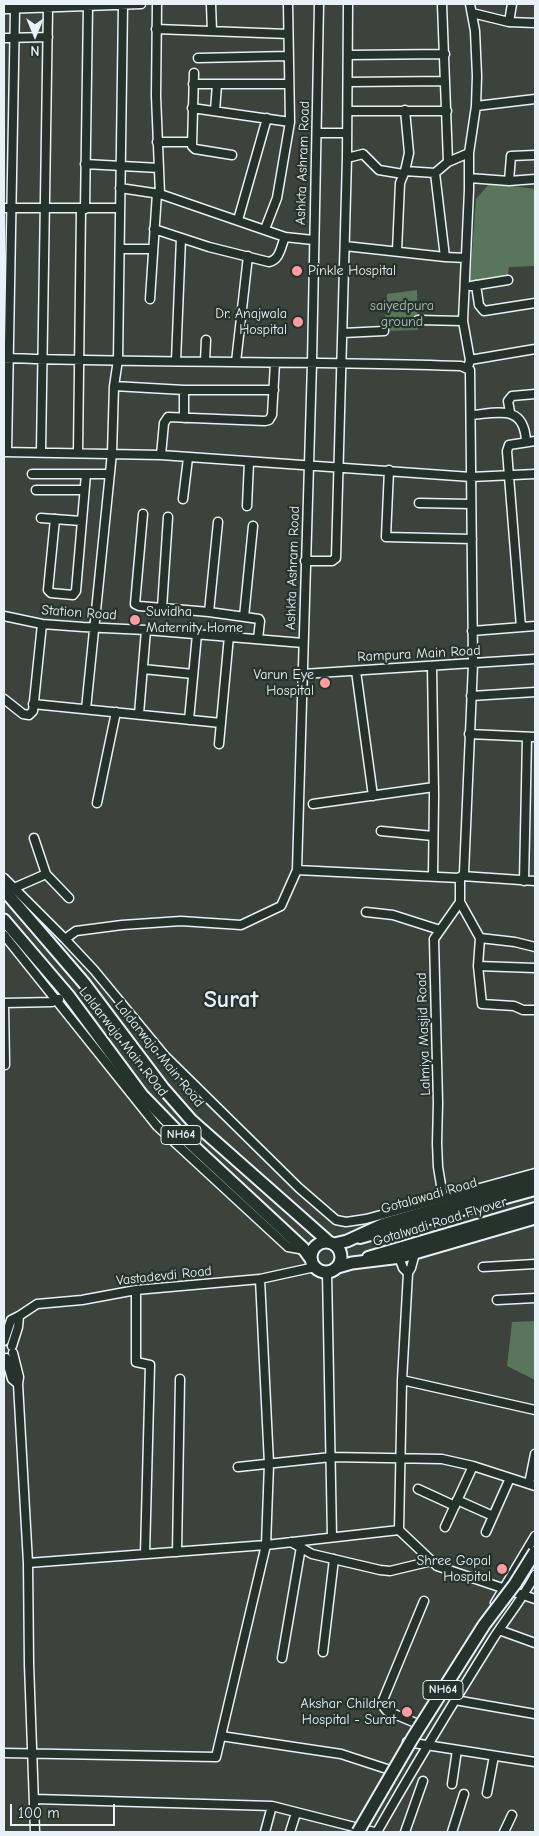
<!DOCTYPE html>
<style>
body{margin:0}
#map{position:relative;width:539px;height:1836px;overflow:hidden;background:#3c423c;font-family:"Comic Neue",sans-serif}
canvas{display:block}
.frame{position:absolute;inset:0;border:5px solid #e8f1f8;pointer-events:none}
.north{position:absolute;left:10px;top:10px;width:50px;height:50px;-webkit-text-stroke:4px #26332d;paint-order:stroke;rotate:180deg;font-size:14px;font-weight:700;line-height:20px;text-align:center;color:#e8f1f8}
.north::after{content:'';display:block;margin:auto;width:18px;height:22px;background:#e8f1f8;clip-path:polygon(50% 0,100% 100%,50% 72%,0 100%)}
.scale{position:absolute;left:10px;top:1804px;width:105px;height:22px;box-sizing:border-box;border:2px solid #e8f1f8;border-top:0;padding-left:6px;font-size:15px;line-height:18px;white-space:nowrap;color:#e8f1f8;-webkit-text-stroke:4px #26332d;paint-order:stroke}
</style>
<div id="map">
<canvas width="539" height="1836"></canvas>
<div class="frame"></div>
<div class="north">N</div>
<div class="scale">100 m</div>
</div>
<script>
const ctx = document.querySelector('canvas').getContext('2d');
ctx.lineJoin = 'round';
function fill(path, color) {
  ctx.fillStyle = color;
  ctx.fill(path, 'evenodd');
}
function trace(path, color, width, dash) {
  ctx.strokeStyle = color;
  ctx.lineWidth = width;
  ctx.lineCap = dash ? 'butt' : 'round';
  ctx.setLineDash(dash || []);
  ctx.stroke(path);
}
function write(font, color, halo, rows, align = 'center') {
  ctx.font = font + ' "Comic Neue",sans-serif';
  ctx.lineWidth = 4.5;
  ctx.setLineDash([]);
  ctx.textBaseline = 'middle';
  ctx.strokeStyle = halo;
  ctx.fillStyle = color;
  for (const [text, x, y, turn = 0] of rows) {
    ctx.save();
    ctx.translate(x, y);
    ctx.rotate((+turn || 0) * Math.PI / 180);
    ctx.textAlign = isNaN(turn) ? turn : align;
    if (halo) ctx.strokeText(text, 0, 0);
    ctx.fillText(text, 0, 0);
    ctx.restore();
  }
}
fill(new Path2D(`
 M490,183L535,189V266L509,267L507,281H470L476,199Z
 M417,290L418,330L384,331L387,294Z
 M535,1321V1380L507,1366L512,1322Z`), '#59755b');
const minor = new Path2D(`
 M157,4L156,96L160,194
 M211,4L212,31
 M4,9L141,4
 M472,13L509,22L535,23
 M509,22L512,4
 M156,29L288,34
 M4,38L48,37
 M348,55L445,54
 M198,58L288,56
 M194,73L192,146L195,149L232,155
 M348,82L445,81
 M193,84H289
 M476,106L535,99
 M192,108L290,122
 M215,111L217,84
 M348,111H447
 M317,133H347
 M157,142H192
 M347,158L363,154L379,170L403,174
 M448,162L469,153
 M85,164L159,168
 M405,171L435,173
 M469,178L509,181L535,179
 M509,181L511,156L535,155
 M120,188L160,194L285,237L313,240
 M4,208H119
 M85,209L88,6
 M238,220L267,118
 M154,229L209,247L269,262C280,260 281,246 285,237
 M265,229L277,198L290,122L288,4
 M345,246L445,257L435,173L448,162L442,4
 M120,249H153
 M397,251L400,183L405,171L409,153L405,110
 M445,257L466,258
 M476,285L479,305L484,311L535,303
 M471,286L508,280
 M150,299L157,193
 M418,320L463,321
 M343,333L384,331
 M4,358C156,363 309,361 461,366L470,370L473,664L464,873L462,876L459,878L297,870
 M470,360L463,321L469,190V153L476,106L477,76L475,31L470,4
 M176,361L181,238
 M205,361L206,340
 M236,362L248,256
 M469,364L470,360L535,349
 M114,386L184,390H274
 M184,390V418
 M510,412L508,401L512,396L535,394
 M471,415C498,413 524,404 526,441
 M41,451L48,8
 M4,452L161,455L471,477L535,474
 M7,452L15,9
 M78,452L81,209
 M161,455L164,423L168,417L265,421L269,420L272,415L275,363
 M389,470L386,537L472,539
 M32,474H109
 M36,490H84
 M183,499L188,458
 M419,503L471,504
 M247,506L249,462
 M143,514L135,604L139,606L209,612L259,619L260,621L258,639
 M41,518L81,521
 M55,519L48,590L51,593L73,595L76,591L86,474
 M305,561H332L336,558L347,158L348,4
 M162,608L168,517
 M209,612L218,522
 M4,616L42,624L83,627L146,630L303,643
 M244,617L253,526
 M521,627L507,451L509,445L535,441
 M472,631L535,626
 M432,666L434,796L433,876
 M143,669L193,674
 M356,671L373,796
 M303,674L535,659
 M471,696L535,692
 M4,699L23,714L29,715L33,711L42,624
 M33,704L221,723
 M86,709L112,453L114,386L118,360L123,4
 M139,714L146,630
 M189,720L197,634
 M469,734L535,737
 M219,744L229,636
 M97,803L116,712
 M313,804L434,787
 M381,831L433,836
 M34,838L46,874L69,898
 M462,876L535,881
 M4,878L65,939L94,970L165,1056L299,1188L336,1220L346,1222L366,1219L535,1173
 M524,881L527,738
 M14,888L46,874
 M460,902L480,938L478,966L482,1004L514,1006L523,1010H535
 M366,912L393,915L440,930
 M4,935L157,1126L288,1247L305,1250
 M480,938L515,942L535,947
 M65,939L76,931L122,925L181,921L241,925L281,906L297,870L312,363L319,4
 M478,966L535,968
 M4,1003L52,1002L59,999
 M4,1003L5,1065
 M443,1197L438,1167L437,1143L438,1103L434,939L460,902V877
 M399,1257L403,1268L408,1273L411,1268L415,1253
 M483,1267L535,1264
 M327,1272L332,1537
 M136,1290V1362L150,1365L145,1554
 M497,1300L535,1298
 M4,1341L11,1320L19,1316L37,1304L82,1300L136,1290L260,1279L315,1267
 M12,1346L18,1327L19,1316
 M13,1353L19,1377L18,1384L28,1563L29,1664L35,1832
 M6,1358L12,1379L18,1384
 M402,1380L535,1410
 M238,1467L331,1457L442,1459L473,1466L535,1486
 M529,1484L535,1454
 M418,1489L455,1506
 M457,1500L493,1516
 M445,1527L473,1466
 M399,1530L437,1566L535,1599
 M486,1532L510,1478
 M291,1542L312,1554L380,1570L390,1571L432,1561
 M177,1552L180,1379
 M28,1563L266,1545L399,1530L402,1380L408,1273
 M495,1603L535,1536
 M499,1630L535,1643
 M323,1652L334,1559
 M282,1658L301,1547
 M455,1700L535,1714
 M418,1724L387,1711L383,1706V1700L424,1601
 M221,1736L341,1754L390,1770
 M407,1742L535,1762
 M4,1753L216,1757L266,1545L269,1464L260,1279
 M452,1784L457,1750
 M487,1793L494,1756
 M35,1799L272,1806L374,1832
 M265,1832L272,1806
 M290,1832L296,1813
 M377,1832C414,1767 453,1703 493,1639C507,1617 523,1598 535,1575
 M405,1832L423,1781
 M452,1832L464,1794
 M504,1832L512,1815`);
const major = new Path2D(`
 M360,1238L535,1190
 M368,1257L535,1208`);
const highway = new Path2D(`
 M4,890L84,983L163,1088L191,1120L329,1242
 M4,920L68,995L142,1095L176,1130L303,1248L311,1259
 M311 1257a15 15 0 1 1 30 0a15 15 0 1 1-30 0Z
 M334,1244L347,1241L384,1224L535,1181
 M338,1267L352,1263L401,1257L535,1218`);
trace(minor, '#e8f1f8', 11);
trace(major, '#e8f1f8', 14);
trace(highway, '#e8f1f8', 15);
trace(minor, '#26332d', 8);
trace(major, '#26332d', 10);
trace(highway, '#26332d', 11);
const highwayBridge = new Path2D(`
 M358,1832L412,1739L484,1625L515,1584L535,1552`);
trace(highwayBridge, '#e8f1f8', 15, []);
trace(highwayBridge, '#26332d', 11);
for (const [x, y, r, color] of [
 [297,271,6,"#ff9aa2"],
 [298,322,6,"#ff9aa2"],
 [135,620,6,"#ff9aa2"],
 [325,683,6,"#ff9aa2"],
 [502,1569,6,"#ff9aa2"],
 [407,1712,6,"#ff9aa2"]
]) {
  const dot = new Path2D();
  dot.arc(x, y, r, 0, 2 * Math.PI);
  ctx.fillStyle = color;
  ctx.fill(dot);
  trace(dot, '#26332d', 2);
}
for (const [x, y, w] of [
 [181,1135,40],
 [443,1690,40]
]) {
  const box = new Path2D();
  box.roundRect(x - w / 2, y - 9.5, w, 19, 4);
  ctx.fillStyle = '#26332d';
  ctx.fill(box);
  trace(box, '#e8f1f8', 1);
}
write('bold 12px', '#e8f1f8', null, [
 ["NH64",181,1135],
 ["NH64",443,1690]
]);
write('14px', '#e8f1f8', '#26332d', [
 ["Ashkta Ashram Road",303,163,-88],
 ["Ashkta Ashram Road",293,568,-88],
 ["Station Road",79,613,4],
 ["Rampura Main Road",419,654,-3],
 ["Lalmiya Masjid Road",424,1034,-92],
 ["Laldarwaja Main ROad",123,1042,52],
 ["Laldarwaja Main Road",159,1054,51],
 ["Gotalawadi Road",429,1196,-16],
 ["Gotalwadi Road Flyover",440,1222,-17],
 ["Vastadevdi Road",164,1276,-6]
]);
write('14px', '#e8f1f8', '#26332d', [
 ["Pinkle Hospital",308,271,"left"],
 ["Dr. Anajwala",287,314],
 ["Hospital",287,330],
 ["Suvidha",146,612,"left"],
 ["Maternity Home",146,628,"left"],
 ["Varun Eye",314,675],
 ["Hospital",314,691],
 ["Shree Gopal",491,1561],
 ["Hospital",491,1577],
 ["Akshar Children",396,1704],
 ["Hospital - Surat",396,1720]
], 'right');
write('14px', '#afbfb9', '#26332d', [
 ["saiyedpura",402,306],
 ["ground",402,322]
]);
write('bold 24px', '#e8f1f8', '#26332d', [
 ["Surat",231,1000]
]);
</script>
